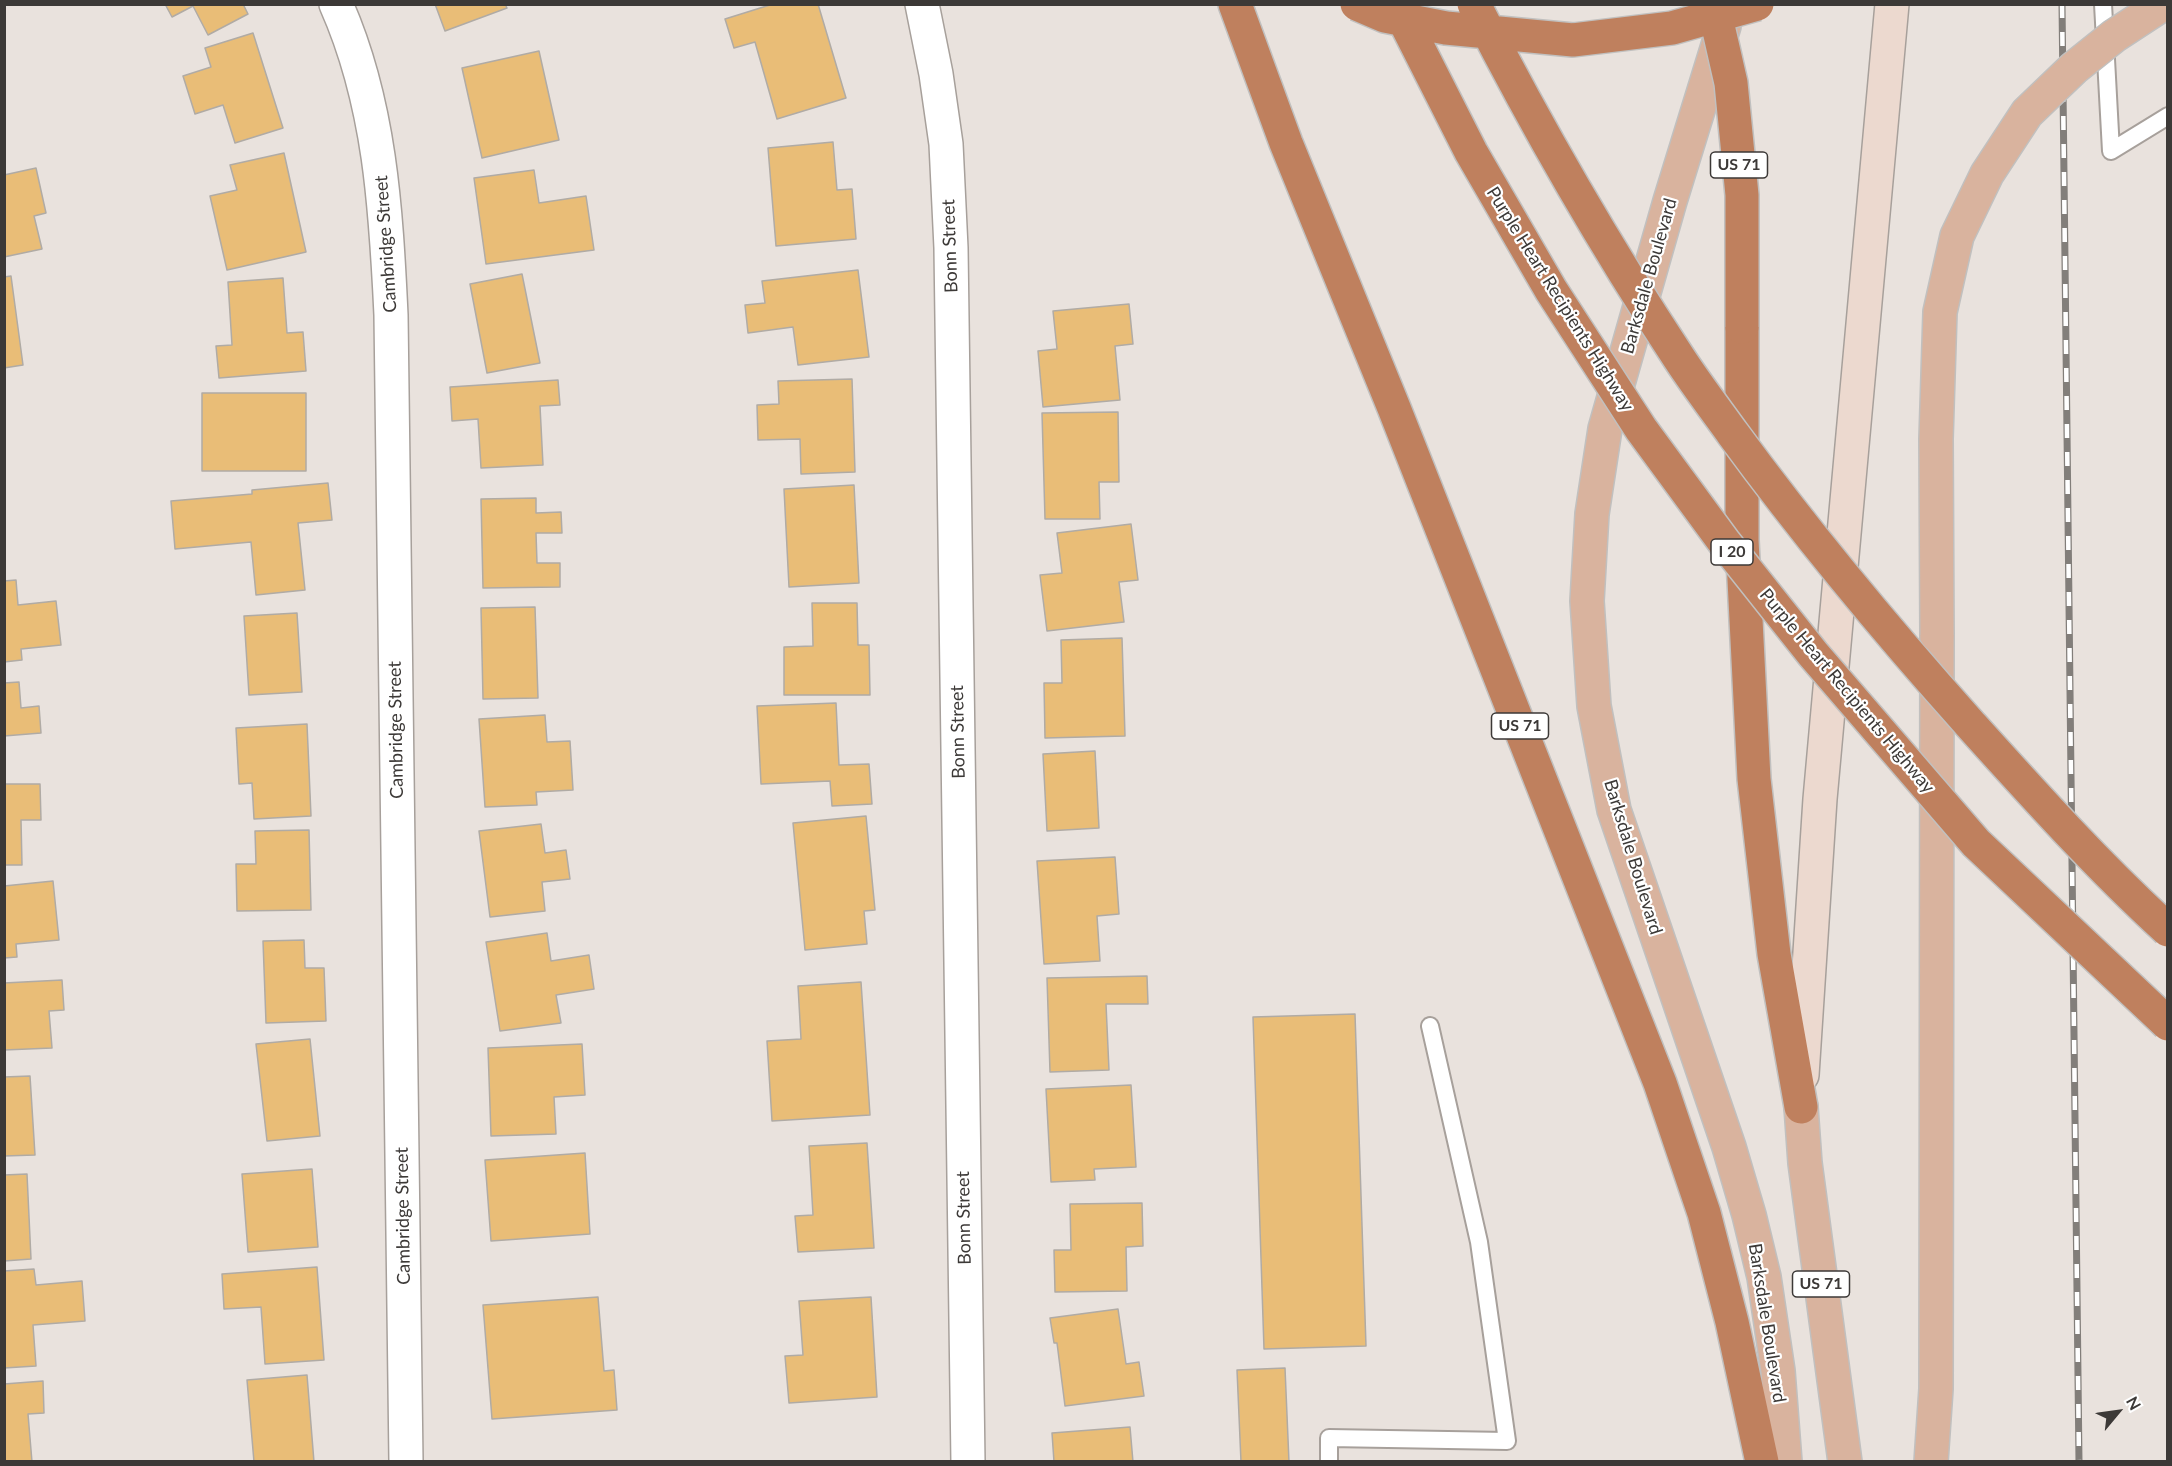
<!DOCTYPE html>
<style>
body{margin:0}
#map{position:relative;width:2172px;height:1466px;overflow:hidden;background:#e9e2dd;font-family:Lato,sans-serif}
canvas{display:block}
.frame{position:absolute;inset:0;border:6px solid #3c3937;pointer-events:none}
.north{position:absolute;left:2088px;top:1382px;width:60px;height:60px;-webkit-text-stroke:4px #fff;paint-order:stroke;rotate:61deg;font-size:16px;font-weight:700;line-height:24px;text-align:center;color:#3c3937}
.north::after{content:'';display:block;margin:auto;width:21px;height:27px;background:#3c3937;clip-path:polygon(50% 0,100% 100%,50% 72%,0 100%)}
</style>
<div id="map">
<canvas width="2172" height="1466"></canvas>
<div class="frame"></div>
<div class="north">N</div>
</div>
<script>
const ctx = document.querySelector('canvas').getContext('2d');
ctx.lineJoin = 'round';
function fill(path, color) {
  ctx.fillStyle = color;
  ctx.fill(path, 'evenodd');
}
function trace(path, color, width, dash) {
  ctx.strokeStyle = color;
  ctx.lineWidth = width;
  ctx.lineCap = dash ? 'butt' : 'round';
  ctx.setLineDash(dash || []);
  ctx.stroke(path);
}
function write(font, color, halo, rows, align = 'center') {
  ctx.font = font + ' Lato,sans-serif';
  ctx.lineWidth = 4.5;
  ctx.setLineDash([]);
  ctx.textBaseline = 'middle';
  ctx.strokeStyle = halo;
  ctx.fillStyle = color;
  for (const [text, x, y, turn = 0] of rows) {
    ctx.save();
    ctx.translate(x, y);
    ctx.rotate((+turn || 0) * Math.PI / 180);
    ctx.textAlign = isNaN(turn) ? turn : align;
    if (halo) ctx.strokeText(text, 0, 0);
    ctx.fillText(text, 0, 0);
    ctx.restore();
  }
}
const building = new Path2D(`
 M165,4H243L248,14L208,35L193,6L172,17Z
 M435,4H505L507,8L445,31Z
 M773,4H818L846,98L777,119L755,42L734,48L725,19Z
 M253,33L283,128L235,143L223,105L195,114L183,76L211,67L205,48Z
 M539,51L559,140L482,158L462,68Z
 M833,142L837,190L852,189L856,239L776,246L768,148Z
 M284,153L306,252L227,270L210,196L237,190L230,165Z
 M36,168L46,213L34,216L42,249L4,257V175Z
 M534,170L539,203L586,196L594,250L486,264L474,178Z
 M858,270L869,357L798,365L793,327L748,333L745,305L765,303L762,281Z
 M522,274L540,363L487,373L470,284Z
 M11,276L23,365L4,368V277Z
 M283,278L287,333L303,332L306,371L219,378L216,346L232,345L228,282Z
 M1129,304L1133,344L1115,346L1120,400L1043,407L1038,351L1057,349L1053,311Z
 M852,379L855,472L801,474L800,439L758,440L757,405L779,404L778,381Z
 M558,380L560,405L540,406L543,465L481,468L478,419L452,421L450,387Z
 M202,393H306V471H202Z
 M1118,412L1119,482H1099L1100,519H1045L1042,413Z
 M328,483L332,520L298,523L305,590L256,595L251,542L175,549L171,501L252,494V490Z
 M854,485L859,583L789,587L784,489Z
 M536,498V513L561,512L562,533H536L537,563H560V587L483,588L481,499Z
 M1131,524L1138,580L1119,582L1124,622L1047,631L1040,575L1062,573L1057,533Z
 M16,580L18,605L56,601L61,645L21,649L22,660L4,662V581Z
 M812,603H857L858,645H869L870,695H784V647L813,646Z
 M535,607L538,698L483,699L481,608Z
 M297,613L302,692L249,695L244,616Z
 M1122,638L1125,736L1045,738L1044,683H1062L1061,640Z
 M19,682L21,708L39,706L41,733L4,736V683Z
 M836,703L839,765L869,764L872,804L832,806L830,781L761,784L757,706Z
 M545,715L547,742L570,741L573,790L536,792L537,805L485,807L479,719Z
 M307,724L311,816L254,819L252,783L239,784L236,728Z
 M1095,751L1099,828L1047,831L1043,754Z
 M4,784H40L41,820H21L22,865H4Z
 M866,816L875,910L864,911L867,944L805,950L793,823Z
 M541,824L545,853L566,850L570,879L542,882L545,911L490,917L479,831Z
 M309,830L311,910L237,911L236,864H256L255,831Z
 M1115,857L1119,914L1097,916L1100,961L1044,964L1037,861Z
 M53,881L59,940L16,944L17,957L4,958V886Z
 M547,933L551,961L589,955L594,989L556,995L561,1023L500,1031L486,942Z
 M304,940L305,968H324L326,1021L266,1023L263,941Z
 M1147,976L1148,1004H1106L1109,1070L1050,1072L1047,978Z
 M62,980L64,1010L49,1011L52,1048L4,1050V983Z
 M861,982L870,1115L772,1121L767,1041L801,1039L798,986Z
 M1355,1014L1366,1346L1264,1349L1253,1017Z
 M310,1039L320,1136L267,1141L256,1044Z
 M582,1044L585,1095L554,1097L556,1134L491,1136L488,1048Z
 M30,1076L35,1155L4,1156V1077Z
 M1131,1085L1136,1167L1094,1169L1095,1180L1051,1182L1046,1089Z
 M867,1143L874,1248L798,1252L795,1216L813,1215L809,1146Z
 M585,1153L590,1234L491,1241L485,1160Z
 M312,1169L318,1247L248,1252L242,1174Z
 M27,1174L31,1259L4,1261V1175Z
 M1142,1203L1143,1246L1126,1247L1127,1291L1055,1292L1054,1250H1071L1070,1204Z
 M317,1267L324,1360L265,1364L261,1307L224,1309L222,1274Z
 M34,1269L36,1285L82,1281L85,1321L33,1325L36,1366L4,1368V1271Z
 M598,1297L604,1371L614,1370L617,1410L492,1419L483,1305Z
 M871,1297L877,1397L789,1403L785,1356L803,1355L799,1301Z
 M1118,1309L1126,1364L1139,1362L1144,1396L1065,1406L1057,1343H1054L1050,1318Z
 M1285,1368L1289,1462H1241L1237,1370Z
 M307,1375L314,1462H254L247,1380Z
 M43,1381L44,1413L28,1414L32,1462H4V1384Z
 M1130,1427L1133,1462H1054L1052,1433Z`);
fill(building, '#e9bd77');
trace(building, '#b0aba5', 1.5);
const service = new Path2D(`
 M2103,4L2111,151L2168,116
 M1329,1462V1438L1507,1441L1479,1242L1430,1026`);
const minor = new Path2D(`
 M336,4C380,103 386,209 391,315L406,1462
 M922,4L936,74L946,144L951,248L968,1462`);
const secondary = new Path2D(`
 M1802,1075L1820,799L1892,4`);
const primary = new Path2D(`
 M1724,26L1670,201L1605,429L1592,514L1587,601L1594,706L1614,810L1729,1147L1749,1215L1764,1277L1778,1371L1785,1462
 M1801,1107L1805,1163L1845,1462
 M1931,1462L1936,1389L1937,635`);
const motorway = new Path2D(`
 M1235,4L1286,143L1394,408L1660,1083L1704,1213L1732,1322L1762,1462
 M1742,327V540L1754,779L1774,954L1801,1107`);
trace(service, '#a7a09b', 20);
trace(minor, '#a7a09b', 36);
trace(secondary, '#a7a09b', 36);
trace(primary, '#c1c0bf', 36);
trace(motorway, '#c1c0bf', 36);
trace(service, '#fff', 16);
trace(minor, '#fff', 33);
trace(secondary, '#ecd9cf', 33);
trace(primary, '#d9b39e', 33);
trace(motorway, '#bf805e', 33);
const rail = new Path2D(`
 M2062,4L2079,1462`);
trace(rail, '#827e7a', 7);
trace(rail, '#fff', 4.5, [14]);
const primaryBridge = new Path2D(`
 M1937,635L1936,439L1940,312L1957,236L1987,174L2027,113L2074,68L2114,36L2163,4`);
const motorwayBridge = new Path2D(`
 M1357,4L1385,16L1446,28L1573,40L1672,28L1757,4
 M1396,4L1471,152L1551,290L1641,429L1724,542L1813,654L1976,843L2168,1024
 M1474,4C1536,126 1604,244 1679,358C1696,384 1715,409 1733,434C1807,535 1887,631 1970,724C2034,795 2097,865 2168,930
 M1713,4L1731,83L1742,195V327`);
trace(primaryBridge, '#c1c0bf', 36, []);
trace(motorwayBridge, '#c1c0bf', 36, []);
trace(primaryBridge, '#d9b39e', 33);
trace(motorwayBridge, '#bf805e', 33);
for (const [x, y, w] of [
 [1739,165,57],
 [1732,552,42],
 [1520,726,57],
 [1821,1284,57]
]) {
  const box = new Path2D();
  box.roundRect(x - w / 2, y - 13, w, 26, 4.5);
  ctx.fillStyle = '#fff';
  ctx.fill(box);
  trace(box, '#3c3937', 1.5);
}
write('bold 16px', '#3c3937', null, [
 ["US 71",1739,165],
 ["I 20",1732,552],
 ["US 71",1520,726],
 ["US 71",1821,1284]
]);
write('18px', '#3c3937', '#fff', [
 ["Cambridge Street",386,244,-94],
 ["Bonn Street",950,246,-92],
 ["Barksdale Boulevard",1649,276,-74],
 ["Purple Heart Recipients Highway",1560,299,58],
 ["Purple Heart Recipients Highway",1847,691,50],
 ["Cambridge Street",396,730,-91],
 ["Bonn Street",958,732,-91],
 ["Barksdale Boulevard",1633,857,73],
 ["Cambridge Street",403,1216,-91],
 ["Bonn Street",964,1218,-91],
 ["Barksdale Boulevard",1767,1323,81]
]);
</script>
